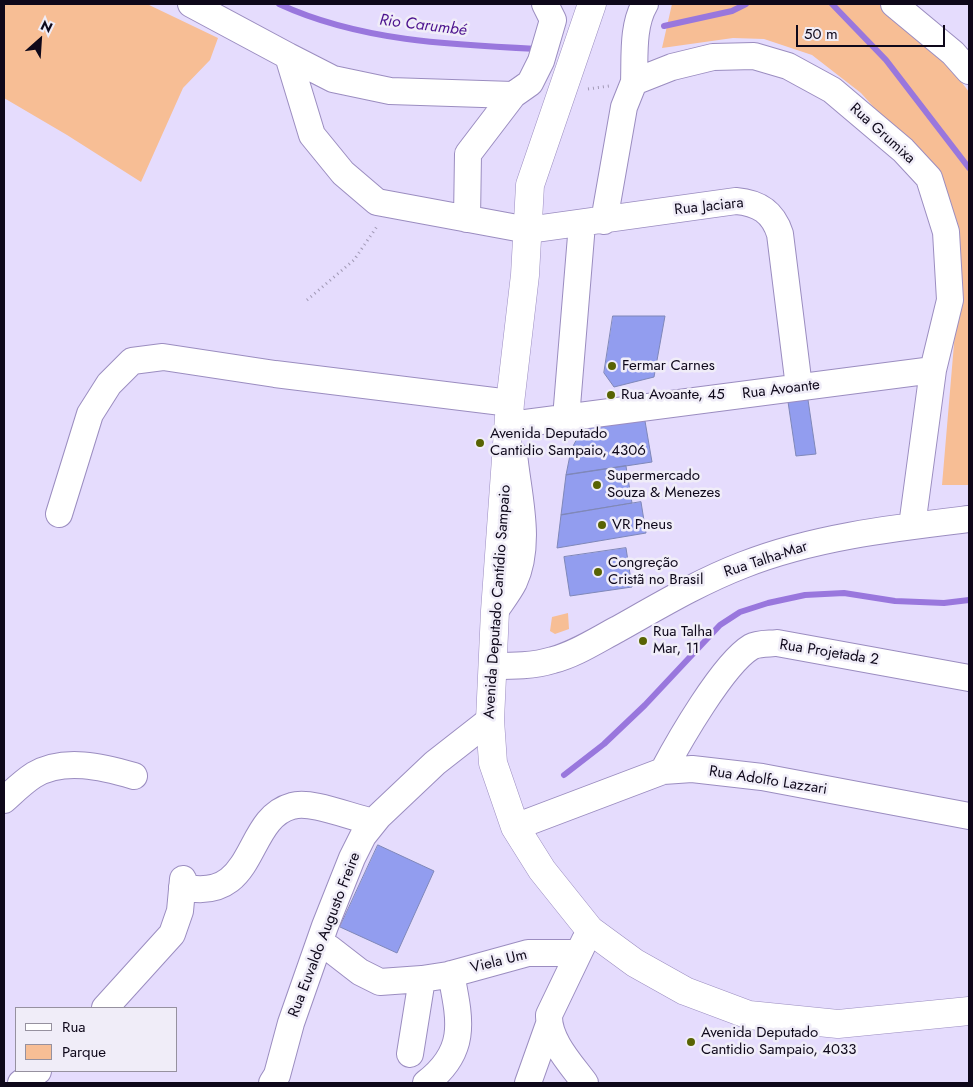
<!DOCTYPE html>
<meta charset="utf-8">
<style>
body{margin:0}
#map{position:relative;width:973px;height:1087px;overflow:hidden;background:#e5dcfd;font-family:Jost,sans-serif}
canvas{display:block}
.frame{position:absolute;inset:0;border:5px solid #0e081a;pointer-events:none}
.legend{position:absolute;left:15px;top:1007px;width:162px;height:65px;box-sizing:border-box;background:#f0edf8;border:1px solid #96919f;margin:0;padding:6px 9px;list-style:none;font-size:15px;color:#0e081a}
.legend li{display:flex;align-items:center;gap:10px;height:25px}
.legend b{width:25px;border:1px solid #96919f}
.north{position:absolute;left:15px;top:15px;width:50px;height:50px;-webkit-text-stroke:4px #f0edf8;paint-order:stroke;rotate:26deg;font-size:14px;font-weight:700;line-height:20px;text-align:center;color:#0e081a}
.north::after{content:'';display:block;margin:auto;width:18px;height:22px;background:#0e081a;clip-path:polygon(50% 0,100% 100%,50% 72%,0 100%)}
.scale{position:absolute;left:796px;top:25px;width:149px;height:22px;box-sizing:border-box;border:2px solid #0e081a;border-top:0;padding-left:6px;font-size:15px;line-height:18px;white-space:nowrap;color:#0e081a;-webkit-text-stroke:4px #f0edf8;paint-order:stroke}
</style>
<div id="map">
<canvas width="973" height="1087"></canvas>
<div class="frame"></div>
<ul class="legend">
<li><b style="height:6px;background:#fff"></b>Rua</li>
<li><b style="height:14px;background:#f7be95"></b>Parque</li>
</ul>
<div class="north">N</div>
<div class="scale">50 m</div>
</div>
<script>
const ctx = document.querySelector('canvas').getContext('2d');
ctx.lineJoin = 'round';
function fill(path, color) {
  ctx.fillStyle = color;
  ctx.fill(path, 'evenodd');
}
function trace(path, color, width, dash) {
  ctx.strokeStyle = color;
  ctx.lineWidth = width;
  ctx.lineCap = dash ? 'butt' : 'round';
  ctx.setLineDash(dash || []);
  ctx.stroke(path);
}
function write(font, color, halo, rows, align = 'center') {
  ctx.font = font + ' Jost,sans-serif';
  ctx.lineWidth = 5;
  ctx.setLineDash([]);
  ctx.textBaseline = 'middle';
  ctx.strokeStyle = halo;
  ctx.fillStyle = color;
  for (const [text, x, y, turn = 0] of rows) {
    ctx.save();
    ctx.translate(x, y);
    ctx.rotate((+turn || 0) * Math.PI / 180);
    ctx.textAlign = isNaN(turn) ? turn : align;
    if (halo) ctx.strokeText(text, 0, 0);
    ctx.fillText(text, 0, 0);
    ctx.restore();
  }
}
fill(new Path2D(`
 M4,4H147L218,38L210,60L183,88L141,182L67,135L4,98Z
 M672,4H892L950,67L969,92V485H942L958,297L959,242L895,131L861,93L812,55L764,39L733,38L662,48Z
 M568,613L569,629L555,634L550,631L552,617Z`), '#f7be95');
trace(new Path2D(`
 M279,4C359,41 451,45 539,49
 M832,4L886,60L969,168
 M664,26L732,11L746,4
 M564,775L604,744L645,705L720,625L740,612L768,603L805,595L844,593L895,601L944,603L969,600`), '#97d', 6);
const building = new Path2D(`
 M613,316H665L654,377L614,387L604,373Z
 M807,393L816,454L796,456L787,395Z
 M645,421L652,462L566,475L571,450L581,431L586,428Z
 M626,466L632,503L561,515L566,475Z
 M641,502L646,533L557,548L561,515Z
 M626,548L632,587L570,596L564,557Z
 M378,845L434,871L397,953L340,927Z`);
fill(building, '#929def');
trace(building, '#7f87b8', 1);
const minor = new Path2D(`
 M191,4L288,56L312,135L343,173L377,202L528,230L736,201C759,203 773,212 780,234L799,387
 M894,4L953,53L969,71
 M288,56L333,79L390,91L513,95
 M634,82C635,57 632,26 645,4
 M467,219L468,154L513,95L530,83L541,61L553,20L545,4
 M604,221L624,107L634,82L672,67L713,57L754,56L788,66L832,90L903,150L929,178L946,232L950,300L933,370L912,526
 M566,418L582,224
 M510,425L933,370
 M59,514L90,414L109,384L132,361L163,357L275,374L510,403
 M495,611C501,602 509,592 514,582C532,543 518,495 514,454
 M493,666C512,666 534,666 553,660C576,654 597,640 618,629C659,606 699,582 743,565C814,537 894,528 969,519
 M663,771C679,741 723,664 751,647C758,643 770,644 777,643L969,678
 M4,800C13,792 23,782 34,775C64,757 103,767 134,776
 M515,827L663,771L692,769L762,777L969,816
 M182,887C258,904 243,819 292,806C312,800 352,818 374,822
 M585,940L549,1015C548,1040 571,1064 585,1083
 M329,948L360,972L380,982L422,979L448,975L528,953H577
 M105,1008L172,934L180,911L183,879
 M410,1054L422,979
 M21,1083L38,1071
 M272,1083L277,1075L291,1023L325,926L352,858L363,836L379,816L435,763L490,720
 M426,1083C468,1051 460,1020 451,974
 M528,1083L549,1024`);
const major = new Path2D(`
 M592,4L530,185L525,275L510,403L495,611L490,720L493,763L515,827L542,870L590,930L635,963L685,991L749,1015L838,1024L969,1011`);
trace(minor, '#9b8dc0', 28);
trace(major, '#9b8dc0', 29);
trace(new Path2D(`
 M588,89L609,86
 M307,300L354,260L378,225`), '#a29ab6', 3, [1, 4]);
trace(minor, '#fff', 26);
trace(major, '#fff', 28);
for (const [x, y, r, color] of [
 [612,366,5,"#586303"],
 [611,395,5,"#586303"],
 [480,443,5,"#586303"],
 [597,485,5,"#586303"],
 [602,525,5,"#586303"],
 [598,572,5,"#586303"],
 [643,641,5,"#586303"],
 [691,1042,5,"#586303"]
]) {
  const dot = new Path2D();
  dot.arc(x, y, r, 0, 2 * Math.PI);
  ctx.fillStyle = color;
  ctx.fill(dot);
  trace(dot, '#f0edf8', 2);
}
write('15px', '#0e081a', '#f0edf8', [
 ["Rua Grumixa",882,134,42],
 ["Rua Jaciara",709,207,-6],
 ["Rua Avoante",781,390,-7],
 ["Rua Talha-Mar",766,560,-18],
 ["Avenida Deputado Cantídio Sampaio",498,602,-86],
 ["Rua Projetada 2",829,653,9],
 ["Rua Adolfo Lazzari",768,781,9],
 ["Rua Euvaldo Augusto Freire",325,935,-69],
 ["Viela Um",499,962,-14]
]);
write('15px', '#0e081a', '#f0edf8', [
 ["Fermar Carnes",622,366],
 ["Rua Avoante, 45",621,395],
 ["Avenida Deputado",490,434],
 ["Cantidio Sampaio, 4306",490,451],
 ["Supermercado",607,476],
 ["Souza & Menezes",607,493],
 ["VR Pneus",612,525],
 ["Congreção",608,563],
 ["Cristã no Brasil",608,580],
 ["Rua Talha",653,632],
 ["Mar, 11",653,649],
 ["Avenida Deputado",701,1033],
 ["Cantidio Sampaio, 4033",701,1050]
], 'left');
write('italic 16px', '#4c128e', '#f0edf8', [
 ["Rio Carumbé",423,26,7]
]);
</script>
